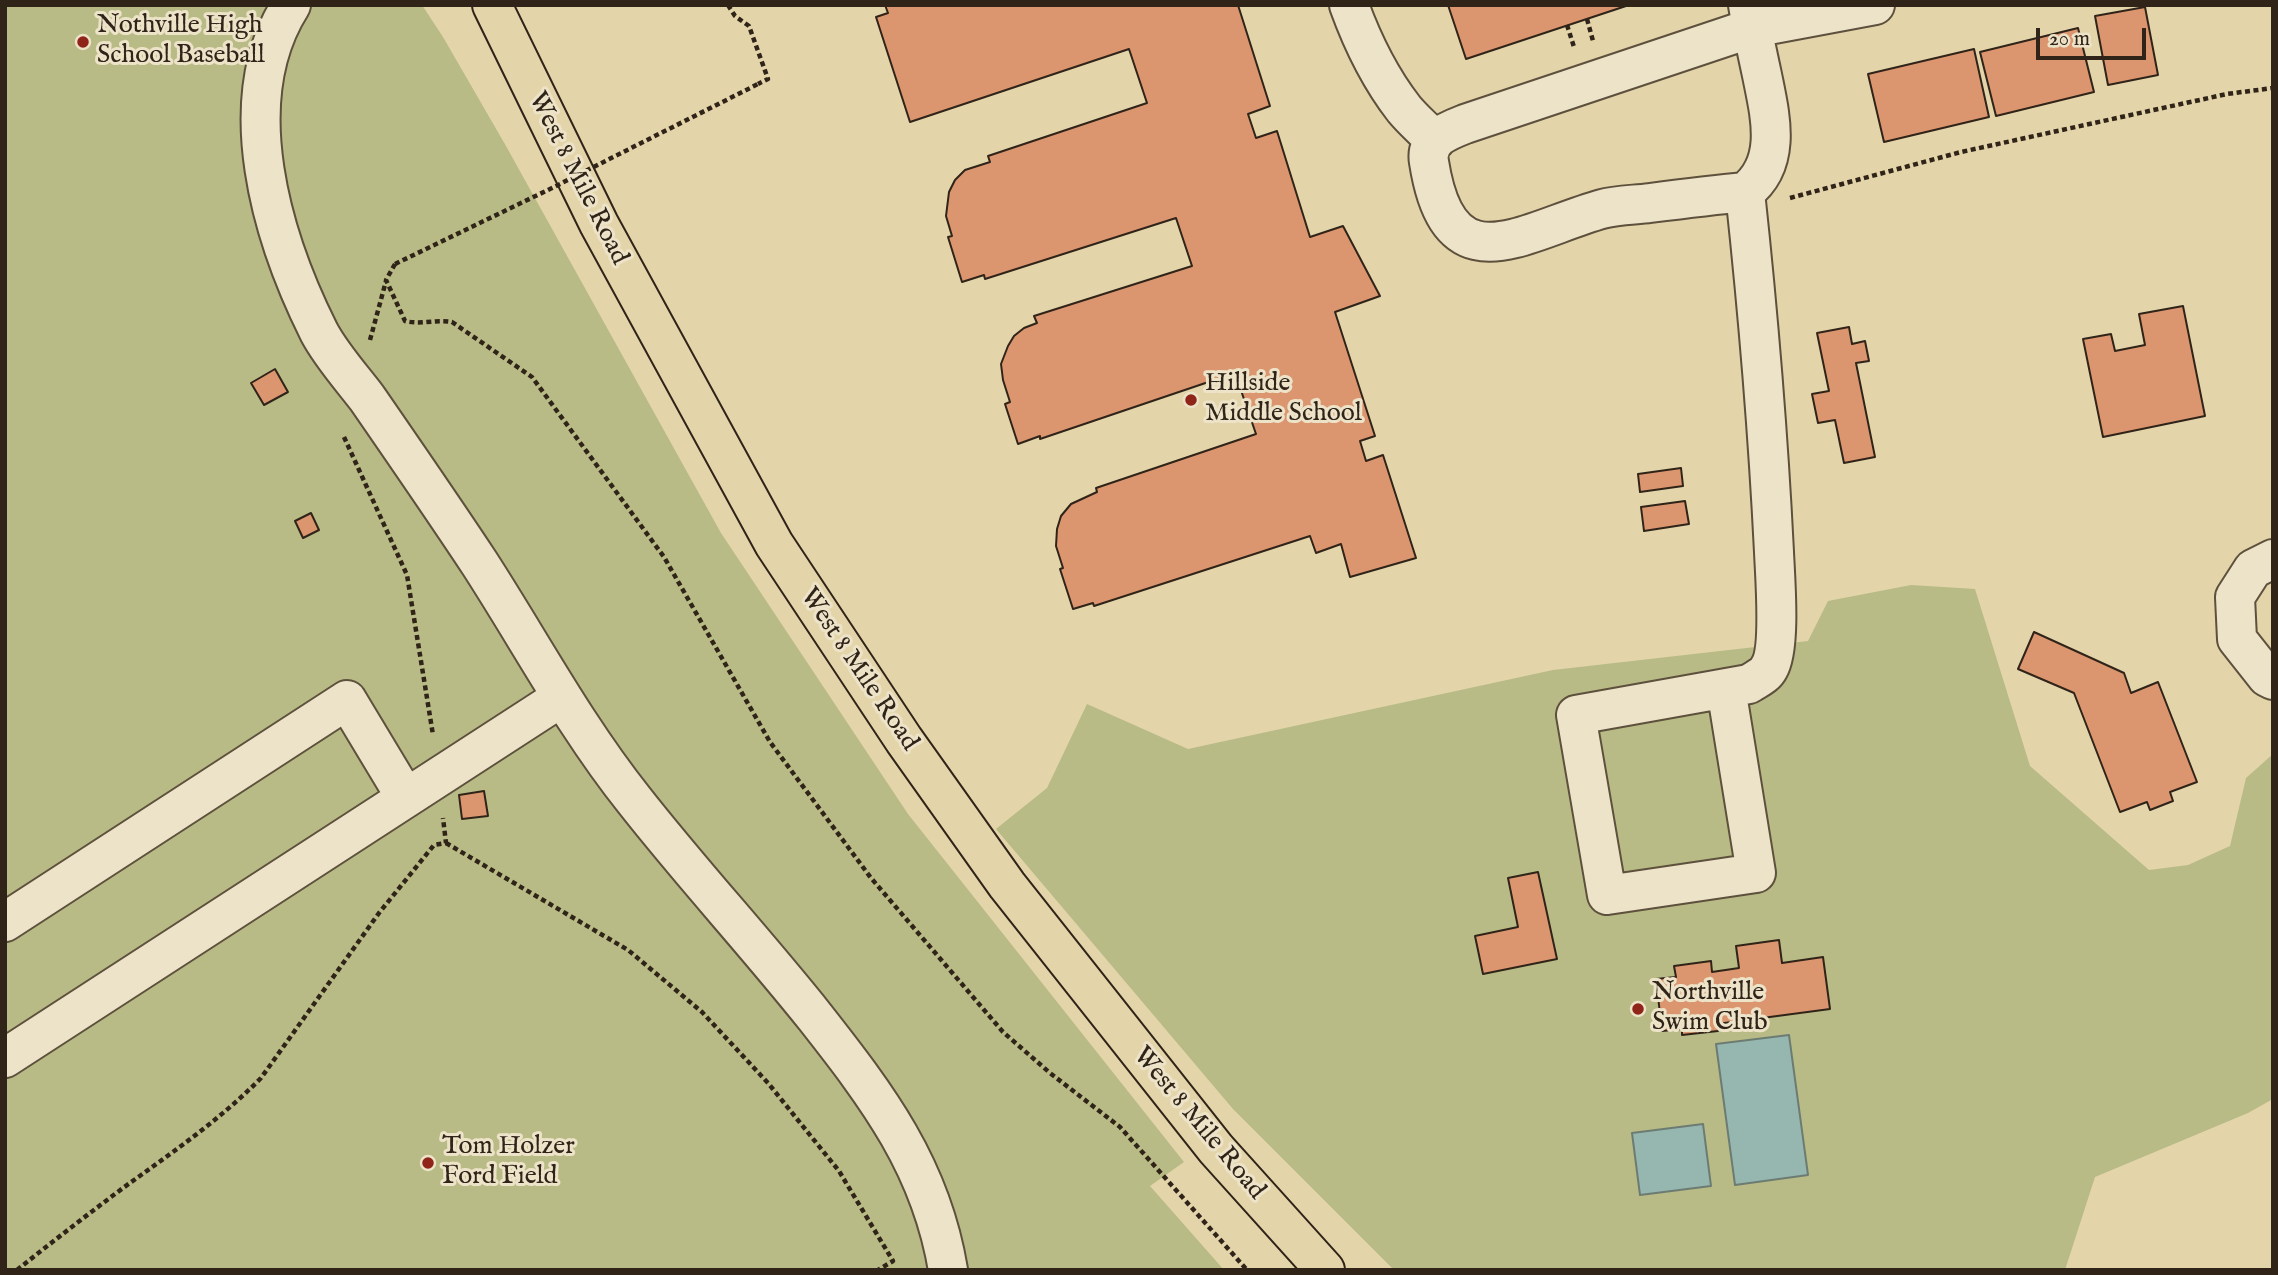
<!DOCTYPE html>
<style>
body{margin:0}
#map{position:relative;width:2278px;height:1275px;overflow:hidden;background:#e3d4aa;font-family:"IM FELL English",serif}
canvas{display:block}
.frame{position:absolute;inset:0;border:7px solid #302419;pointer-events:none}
.scale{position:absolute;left:2036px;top:28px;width:110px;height:32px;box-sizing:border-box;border:4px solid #302419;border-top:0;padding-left:9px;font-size:21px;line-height:24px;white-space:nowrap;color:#302419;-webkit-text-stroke:5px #ede3c8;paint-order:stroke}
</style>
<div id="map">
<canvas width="2278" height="1275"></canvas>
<div class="frame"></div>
<div class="scale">20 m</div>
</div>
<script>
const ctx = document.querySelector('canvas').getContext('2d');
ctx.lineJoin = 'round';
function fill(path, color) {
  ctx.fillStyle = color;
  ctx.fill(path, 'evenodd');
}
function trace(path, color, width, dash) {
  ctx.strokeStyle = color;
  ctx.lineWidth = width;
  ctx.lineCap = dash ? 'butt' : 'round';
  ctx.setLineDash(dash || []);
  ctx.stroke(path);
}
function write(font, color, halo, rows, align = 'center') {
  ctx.font = font + ' "IM FELL English",serif';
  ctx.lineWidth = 6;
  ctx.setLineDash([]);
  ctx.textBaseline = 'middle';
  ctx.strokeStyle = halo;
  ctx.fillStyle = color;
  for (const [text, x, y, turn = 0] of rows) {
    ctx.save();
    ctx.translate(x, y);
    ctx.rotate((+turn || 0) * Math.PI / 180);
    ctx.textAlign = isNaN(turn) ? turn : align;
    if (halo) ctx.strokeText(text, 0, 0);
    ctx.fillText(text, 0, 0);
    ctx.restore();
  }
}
fill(new Path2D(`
 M5,5H422L443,37L506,146L721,533L908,814L1184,1162L1150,1186L1224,1270H5Z
 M1911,585L1975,589L2030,766L2149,870L2188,865L2230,846L2246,778L2273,754V1099L2248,1113L2095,1177L2065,1270H1394L1233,1109L996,829L1047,788L1087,704L1188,749L1553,670L1808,641L1828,601Z`), '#b8bb85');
const water = new Path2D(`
 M1789,1035L1808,1175L1735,1185L1716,1044Z
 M1703,1124L1711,1186L1640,1195L1632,1133Z`);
fill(water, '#96b7af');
trace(water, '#6d7c73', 2);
const building = new Path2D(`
 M885,5H1238L1270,106L1248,114L1256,138L1277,131L1310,237L1343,226L1380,296L1335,312L1375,436L1360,441L1366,461L1383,455L1416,558L1350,577L1341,544L1316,553L1310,536L1094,606L1093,603L1073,609L1060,569L1063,568L1056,546L1057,529L1061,516L1071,504L1097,492L1096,488L1256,434L1235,373L1040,439V436L1018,444L1005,404L1010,402L1003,380L1001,364L1008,346L1014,336L1024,328L1037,323L1034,316L1192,266L1176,218L985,279L984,275L962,282L948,237L952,236L946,216L949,192L955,180L965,170L990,162L988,156L1147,103L1129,49L910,122L876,17L888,13Z
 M1448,5H1629L1466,59Z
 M2145,7L2158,75L2108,85L2095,16Z
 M2078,28L2094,92L1996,116L1980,52Z
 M1974,49L1989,117L1884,142L1868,74Z
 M2183,306L2205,416L2103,437L2083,339L2111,334L2115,351L2145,345L2139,314Z
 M1849,327L1852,344L1865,341L1869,361L1856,363L1875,457L1844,463L1835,420L1818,423L1812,394L1829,391L1817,333Z
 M275,369L288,392L264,405L251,383Z
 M1681,468L1683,486L1640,492L1638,474Z
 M1685,501L1689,524L1644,531L1641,507Z
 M311,513L319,530L303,538L295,521Z
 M2034,632L2124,673L2131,693L2158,682L2197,782L2170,792L2173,801L2150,810L2147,802L2120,812L2074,693L2018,669Z
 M484,791L488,816L462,819L459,795Z
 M1538,872L1557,959L1483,974L1475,936L1518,927L1508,878Z
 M1779,940L1782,963L1823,957L1830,1009L1717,1024L1718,1031L1682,1035V1029L1662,1031L1656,979L1676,977L1674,966L1711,961L1712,972L1739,968L1736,946Z`);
fill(building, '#db9670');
trace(building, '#302419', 2);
const minor = new Path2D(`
 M291,5C230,101 272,238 319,332C331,355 351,377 367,398C405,453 443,508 480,564C531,643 575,726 634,800C692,874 756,943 815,1017C878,1097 931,1167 948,1270
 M1349,5C1362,41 1380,78 1404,109C1413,120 1425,130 1435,141
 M1745,192C1713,195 1681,199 1650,203C1634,205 1617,205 1602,209C1521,232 1449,289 1429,162C1425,139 1447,131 1465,124L1752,28L1875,5
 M2273,559L2253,569L2235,597L2237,639L2267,677L2273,680
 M1726,688L1756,873L1607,895L1576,715L1749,684C1756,679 1765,676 1769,668C1781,649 1775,576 1774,552C1768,431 1758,312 1745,192C1783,163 1770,115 1762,75C1757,52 1752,29 1748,5
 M5,922L347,700L406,798
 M5,1058L562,697`);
const major = new Path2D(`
 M492,5L599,224L774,544L904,740L1007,885L1216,1149L1325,1270`);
trace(minor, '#5d503d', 42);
trace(major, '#302419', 42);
trace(new Path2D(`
 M728,5L735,16L749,26L768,79L758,84
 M1587,19L1593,41
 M1567,25L1574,47
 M1790,198L1961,152L2227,94L2273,88
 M395,264L386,280L405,321C421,325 436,319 452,322L532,377L664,557L770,742L871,878L1003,1032L1050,1073L1120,1127L1247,1270
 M370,340L386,281
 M344,437L407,575L433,735
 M446,843L628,950L702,1012L768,1083L839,1171L893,1261L878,1270
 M17,1270C52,1242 87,1215 123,1188C170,1154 220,1120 261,1078L379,913L434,845L446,843L443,818`), '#302419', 4.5, [5, 3.5]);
trace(minor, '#ede3c8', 38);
trace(major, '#e3d4aa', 38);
trace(new Path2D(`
 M395,264L552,188L758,84`), '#302419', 4.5, [5, 3.5]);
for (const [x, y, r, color] of [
 [83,42,7,"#8f2418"],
 [1191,400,7,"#8f2418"],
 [1638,1009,7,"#8f2418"],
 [428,1163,7,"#8f2418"]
]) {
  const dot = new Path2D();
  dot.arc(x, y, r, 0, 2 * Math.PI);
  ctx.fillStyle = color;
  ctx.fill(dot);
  trace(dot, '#ede3c8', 2.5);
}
write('26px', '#302419', '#ede3c8', [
 ["Nothville High",97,27],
 ["School Baseball",97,57],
 ["Hillside",1205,385],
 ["Middle School",1205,415],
 ["Northville",1652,994],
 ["Swim Club",1652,1024],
 ["Tom Holzer",442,1148],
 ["Ford Field",442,1178]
], 'left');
write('26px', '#302419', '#ede3c8', [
 ["West 8 Mile Road",577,179,63],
 ["West 8 Mile Road",858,670,56],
 ["West 8 Mile Road",1198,1124,50]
]);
</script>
